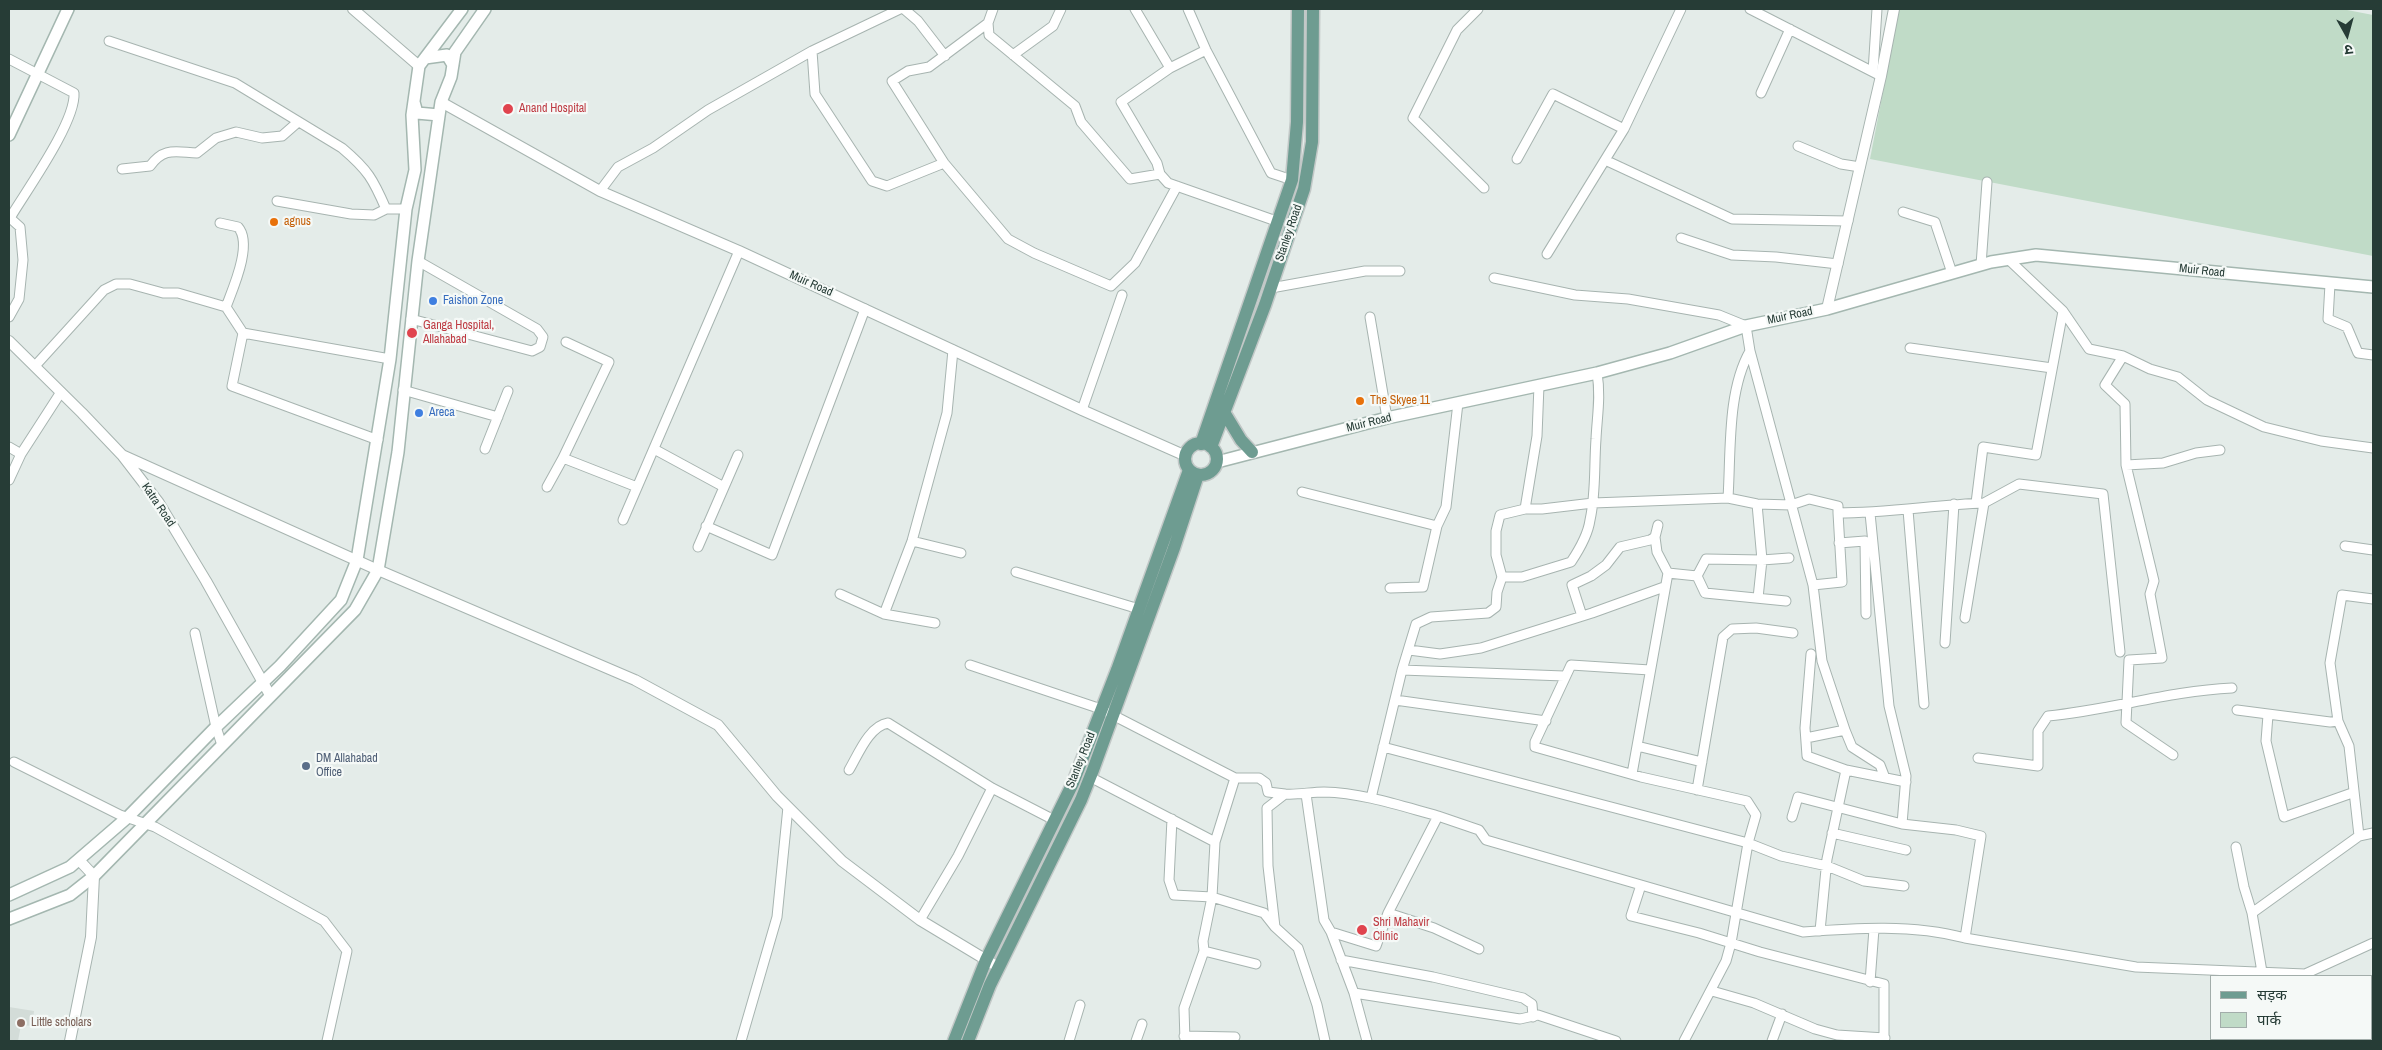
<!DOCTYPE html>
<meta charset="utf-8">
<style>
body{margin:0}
#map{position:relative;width:2382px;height:1050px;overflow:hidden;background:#e4ece9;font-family:"Archivo Narrow","Noto Sans Devanagari",sans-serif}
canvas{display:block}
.frame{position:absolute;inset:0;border:10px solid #263c36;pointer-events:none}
.legend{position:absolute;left:2210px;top:975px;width:162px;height:65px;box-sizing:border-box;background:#f5f9f7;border:1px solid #a2adaa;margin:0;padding:6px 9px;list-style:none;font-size:15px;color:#263c36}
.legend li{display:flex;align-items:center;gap:10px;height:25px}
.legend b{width:25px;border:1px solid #a2adaa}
.north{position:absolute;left:2322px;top:10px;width:50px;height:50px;-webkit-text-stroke:4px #f5f9f7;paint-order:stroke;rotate:173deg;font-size:14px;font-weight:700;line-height:20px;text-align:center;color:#263c36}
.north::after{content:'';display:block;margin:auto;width:18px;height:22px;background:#263c36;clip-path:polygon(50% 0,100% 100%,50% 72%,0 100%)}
</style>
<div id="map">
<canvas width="2382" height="1050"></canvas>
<div class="frame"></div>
<ul class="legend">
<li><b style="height:6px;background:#6e9c91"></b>सड़क</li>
<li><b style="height:14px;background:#c0dbc7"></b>पार्क</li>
</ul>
<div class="north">उ</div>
</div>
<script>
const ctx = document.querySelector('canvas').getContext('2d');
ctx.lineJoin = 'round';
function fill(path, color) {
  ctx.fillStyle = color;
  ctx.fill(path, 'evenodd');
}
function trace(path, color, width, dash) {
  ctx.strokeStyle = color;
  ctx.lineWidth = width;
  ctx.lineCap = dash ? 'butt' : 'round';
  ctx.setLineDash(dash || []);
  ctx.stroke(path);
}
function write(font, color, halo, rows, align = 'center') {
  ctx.font = font + ' "Archivo Narrow",sans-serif';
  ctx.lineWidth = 4.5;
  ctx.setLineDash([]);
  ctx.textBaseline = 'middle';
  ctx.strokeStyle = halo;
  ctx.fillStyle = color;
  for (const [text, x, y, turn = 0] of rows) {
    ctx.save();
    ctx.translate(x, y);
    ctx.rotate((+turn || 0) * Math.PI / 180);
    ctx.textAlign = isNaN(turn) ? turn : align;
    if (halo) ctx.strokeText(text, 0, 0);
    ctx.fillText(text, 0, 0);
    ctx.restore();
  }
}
fill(new Path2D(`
 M9,1007L34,1011L32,1026L21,1025L18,1041H9Z`), '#d3dcd8');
fill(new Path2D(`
 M1899,9H2342L2373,15V256L1870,159Z`), '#c0dbc7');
const minor = new Path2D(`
 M904,9L918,21L945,56
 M993,9L988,23L989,35L1075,106L1081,122L1130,179L1160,174
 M1135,9L1170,68
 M1188,9L1206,50L1271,173L1292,180
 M1478,9L1457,30L1413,118L1484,188
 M1750,9L1881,76
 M988,23L929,67L908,71L892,81L944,163L1008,239L1034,253L1111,286L1135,263L1177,186
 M109,41L235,83L342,148C368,170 373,179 386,209
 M1206,50L1170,68L1121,102L1157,163L1160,174L1168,183L1279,222
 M812,51L815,94L872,181L887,186L944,163
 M1013,55L1053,26L1061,9
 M9,59L74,93C76,122 26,191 10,218L20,227L23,260L19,299L9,317
 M1873,72L1877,9
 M1761,93L1790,29
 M1798,146L1841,164L1860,167
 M1517,159L1553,94L1624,129
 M1605,160L1732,219L1848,221
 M122,169L150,166C164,147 175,152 197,153L216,138L236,132L262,138L282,136L298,122
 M600,191L618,167L653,148L708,110L812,51L900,9
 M277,201L351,214L374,215L386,209H406
 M1903,212L1935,222L1952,273
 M220,223L238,227C253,244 233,288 226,307
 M1681,238L1732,255L1776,257L1838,264
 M1547,254L1624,129L1681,9
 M2008,259L2063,311L2089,349L2123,356L2150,369L2178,377L2207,400L2264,427L2321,441L2373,448
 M1981,265L1987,182
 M1494,278L1575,295L1628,299L1719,315L1746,326L1750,351L1813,585L1822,661L1845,730L1806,738
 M2330,284L2328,319L2347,327L2358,353L2373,355
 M1271,288L1365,271H1400
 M1370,317L1387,418
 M411,319L532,351L540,347L543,337L537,329L418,261
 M566,342L609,362L563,458L637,487
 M1910,348L2052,368
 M1750,351C1727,391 1731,452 1728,498L1757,504L1791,505L1809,499L1838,506V513C1887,513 1935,505 1984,503L1965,618
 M2123,356L2105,385L2125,404L2126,465L2154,581L2150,594L2162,658L2129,660L2126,723L2173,755
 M35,366L104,290L116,284H130L163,293H178L226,307L243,333
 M1539,385L1537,436L1525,509H1542L1593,503L1728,498
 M403,390L498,417
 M1082,410L1122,295
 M378,440L232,386L243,333L390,359
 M9,447L21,454
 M485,449L508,391
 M654,449L724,487
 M2126,465L2163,463L2196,453L2220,450
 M9,480L21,454L61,392
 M547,487L563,458
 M1302,492L1437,526
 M1976,503L1983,447L2036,455L2063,311
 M1984,503L2019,484L2103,494L2120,652
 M1757,504L1762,560L1706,559L1697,576L1705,593L1786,601
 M1908,510L1924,704
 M1870,513L1889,706L1906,776L1902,824
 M623,520L739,251
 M706,526L772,555L865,309
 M1655,537L1657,552L1668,573
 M912,541L961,553
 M1839,543L1865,541L1866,614
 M2345,546L2373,550
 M698,547L738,455
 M1016,572L1139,609
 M1502,577H1522L1571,562C1579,550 1588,535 1590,520C1596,494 1594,466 1596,439C1597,417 1601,396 1597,373
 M1813,585L1842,582L1838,513
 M1390,588L1423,587L1437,526L1446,507L1458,403
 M840,594L884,614L935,623
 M1758,598L1762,560L1789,558
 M884,614L912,541L947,413L953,350
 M1582,616L1572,585L1591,576L1606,565L1620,547L1650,540L1655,537L1658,525
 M195,633L216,727L222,745
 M1945,643L1954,504
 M1409,650L1440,654L1481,648L1592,613L1664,587
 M1811,654L1805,728L1807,756L1846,770L1906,782
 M970,665L1101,709L1235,778
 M1402,670L1564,676
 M1650,670L1571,665L1535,742V747L1641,777L1747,801L1756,815L1748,843L1731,943L1726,961L1684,1041
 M1395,700L1546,721
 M2237,710L2330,722L2338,721
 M2268,715L2266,741L2284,817L2352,793
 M1845,730L1852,747L1880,765L1885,778
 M1637,746L1702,762
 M1383,747L1748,843L1781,856L1827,866L1864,881L1904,886
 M1978,758L2038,766V731L2048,716C2110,710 2169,691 2232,688
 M14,762L120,815L155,827L324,921L347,951L327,1041
 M849,770C858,755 869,726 888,723L992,788L1054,820
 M1632,774L1668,573L1697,576
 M1090,777L1215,842L1212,897L1203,941L1204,951L1184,1008L1185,1041
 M1697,790L1723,637L1732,629L1756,628L1793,633
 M1306,794L1324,920L1331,932
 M1371,798L1402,670L1416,624L1431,617L1488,613L1496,607L1497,592L1502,577L1496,555V531L1500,515L1525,509
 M1438,816L1479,830L1486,840L1803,932C1856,928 1913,924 1965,938L2136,967L2305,974L2373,943
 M1792,817L1798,797L1902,824L1956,830L1981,836L1965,938
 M1172,819L1169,880L1174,895L1212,897L1264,913L1275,927L1298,948L1317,1005L1325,1041
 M1832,833L1906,850
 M2359,836L2373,833
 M1215,842L1235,778H1259L1266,783L1268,792L1285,794
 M2236,847L2244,887L2252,913L2262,972
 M1641,885L1631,916L1699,933L1760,952L1884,984V1041
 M1388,913L1434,928L1479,949
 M2252,913L2359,836L2349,746L2338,721L2330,663L2342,595L2373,599
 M920,920L958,856L992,788
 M1275,927L1268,866L1267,808L1285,794C1298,795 1311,792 1324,792C1363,793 1401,806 1438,816L1388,913L1376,946L1331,932L1354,993L1367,1041
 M1820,931L1827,859L1846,770
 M1204,951L1256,964
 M1341,960L1433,977L1523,998L1532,1004L1533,1017
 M1870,982L1874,929
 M1712,991L1754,1003L1815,1029L1837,1035L1885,1038
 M1354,993L1520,1019L1538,1015L1616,1041
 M1184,1036L1235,1037
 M741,1041L777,917L788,807
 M1069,1041L1080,1005
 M1136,1041L1142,1024
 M1772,1041L1782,1014`);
const tertiary = new Path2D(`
 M353,9L419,66
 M441,102L600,191L739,251L1082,410L1186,456
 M1827,309L1881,76L1894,9
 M9,341L82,413L122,455L159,503L206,581L270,695
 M122,455L378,570L635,680L718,725L777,796L842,861L920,920L998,967
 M70,1041L91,937L94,876L79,860`);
const secondary = new Path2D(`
 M425,58L447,55L453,65
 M414,102L417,113L439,115
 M9,135L68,9
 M1217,462L1387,418L1597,373L1670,353L1746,326L1827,309L1991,262L2036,255L2373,287
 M9,895L70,867L128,817L216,727L280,666L341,600L357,560L390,359L406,209L415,170L412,115L419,66L462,9
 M9,919L70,895L94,876L355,610L378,570L398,452L418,261L441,102L451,77L455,52L485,9`);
const primary = new Path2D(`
 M1224,412L1241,440L1252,452
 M1185 459a16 16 0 1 1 32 0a16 16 0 1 1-32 0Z
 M1201,444L1292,180L1297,122L1298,9
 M1211,447L1265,305L1304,189L1312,142L1313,9
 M954,1041L986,960L1073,783L1117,670L1189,470
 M968,1041L990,985L1081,800L1093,770L1174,548L1198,475`);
trace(minor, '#a7b4b0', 11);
trace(tertiary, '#a7b4b0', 12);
trace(secondary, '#a4b7b0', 14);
trace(primary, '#c2c8c7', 15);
trace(minor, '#fff', 9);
trace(tertiary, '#fff', 10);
trace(secondary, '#fff', 11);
trace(primary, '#6e9c91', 12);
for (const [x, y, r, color] of [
 [508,109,6,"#e0444e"],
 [274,222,5,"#e8710a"],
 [433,301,5,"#3f7fe0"],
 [412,333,6,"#e0444e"],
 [1360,401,5,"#e8710a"],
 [419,413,5,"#3f7fe0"],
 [306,766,5,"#5c6f8a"],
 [1362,930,6,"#e0444e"],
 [21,1023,5,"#8d6e63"]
]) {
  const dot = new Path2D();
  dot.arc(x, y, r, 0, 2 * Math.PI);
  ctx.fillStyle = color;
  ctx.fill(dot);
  trace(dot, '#f5f9f7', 2);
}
write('12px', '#be3a42', '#f5f9f7', [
 ["Anand Hospital",519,109],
 ["Ganga Hospital,",423,326],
 ["Allahabad",423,340],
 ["Shri Mahavir",1373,923],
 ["Clinic",1373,937]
], 'left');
write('12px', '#c56008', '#f5f9f7', [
 ["agnus",284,222],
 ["The Skyee 11",1370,401]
], 'left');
write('12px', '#263c36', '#f5f9f7', [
 ["Stanley Road",1289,233,-71],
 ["Muir Road",2202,271,6],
 ["Muir Road",811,284,24],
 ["Muir Road",1790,316,-12],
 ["Muir Road",1369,423,-14],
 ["Katra Road",158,505,56],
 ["Stanley Road",1081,760,-68]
]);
write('12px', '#366cbe', '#f5f9f7', [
 ["Faishon Zone",443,301],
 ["Areca",429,413]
], 'left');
write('12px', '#4e5e75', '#f5f9f7', [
 ["DM Allahabad",316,759],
 ["Office",316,773]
], 'left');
write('12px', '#785e54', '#f5f9f7', [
 ["Little scholars",31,1023]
], 'left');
</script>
